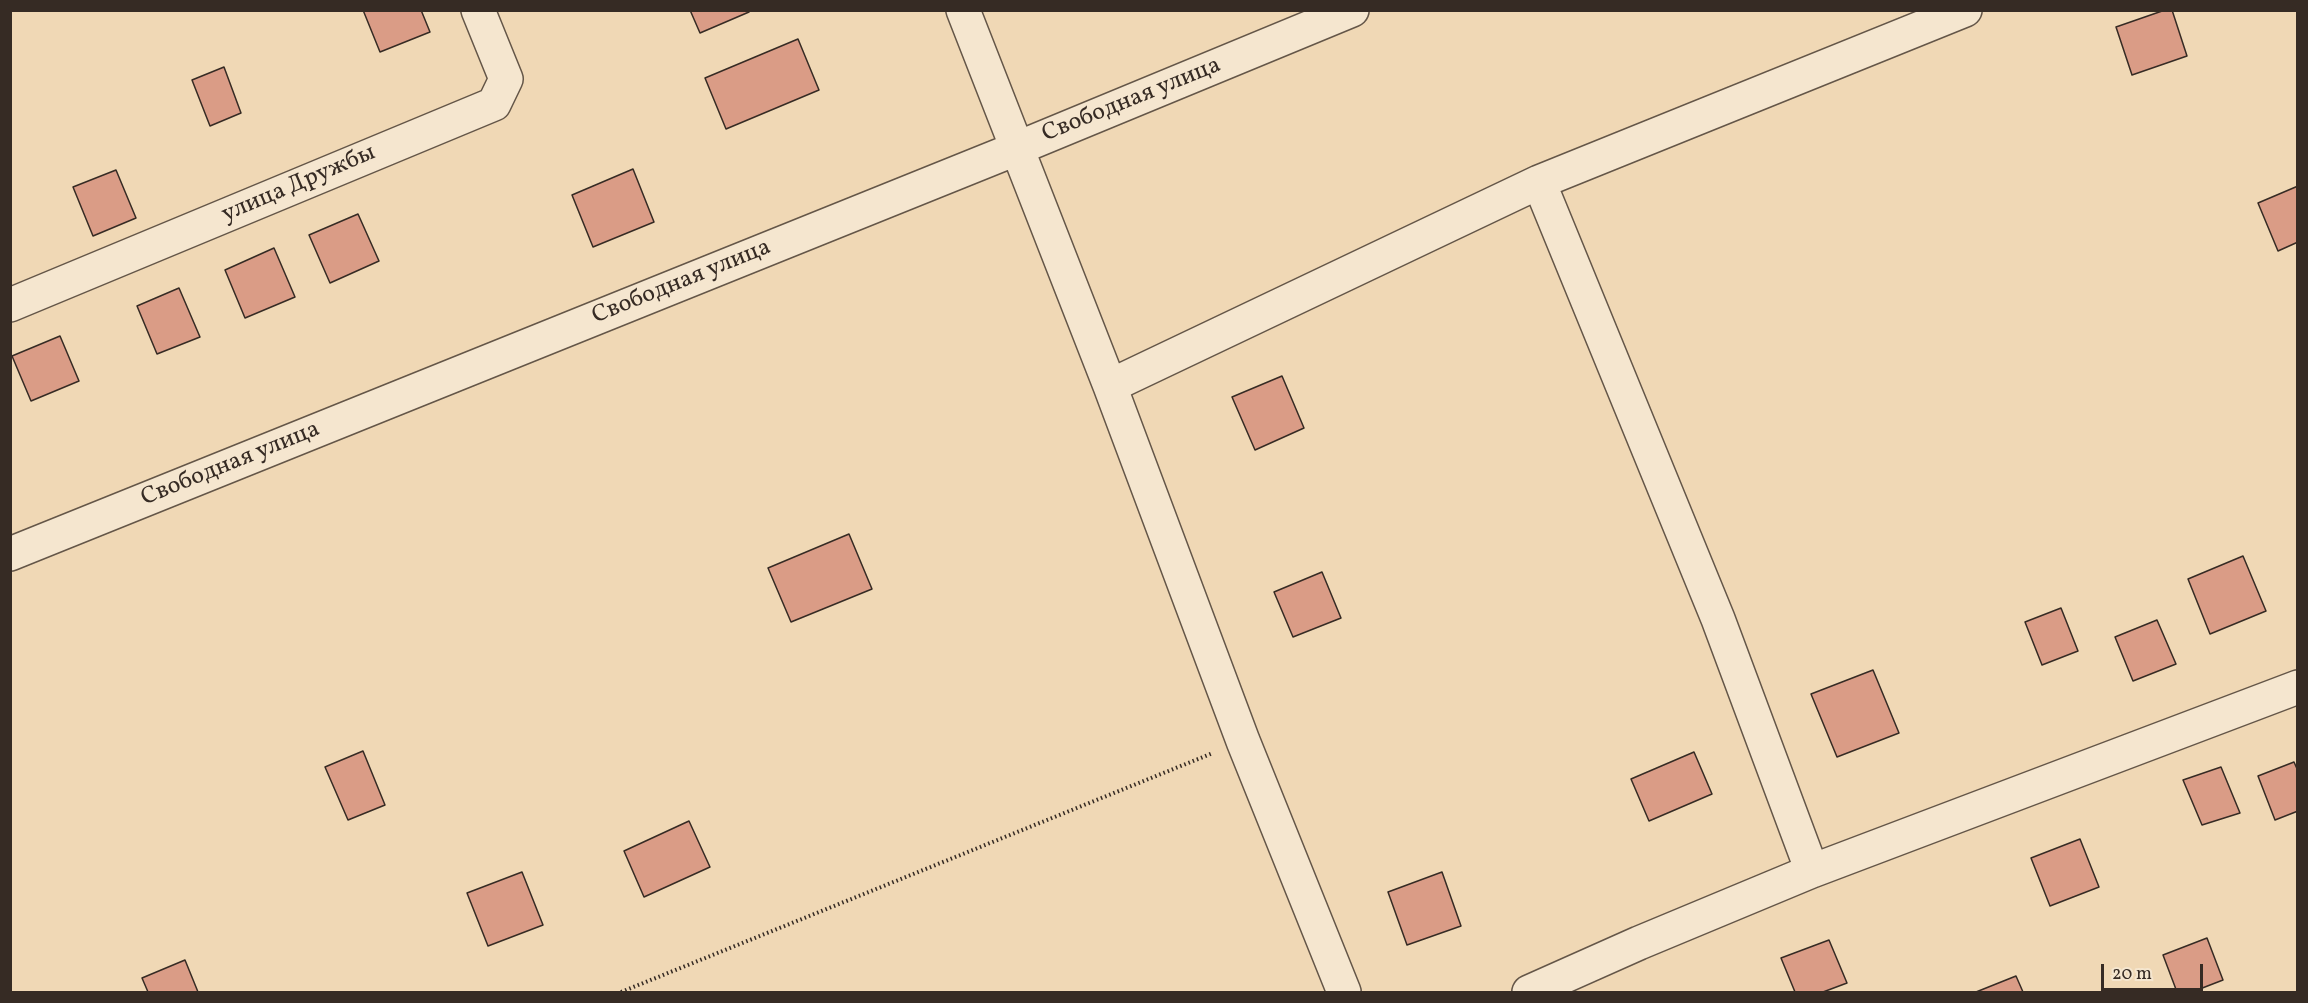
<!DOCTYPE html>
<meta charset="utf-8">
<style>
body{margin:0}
#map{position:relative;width:2308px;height:1003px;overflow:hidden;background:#f0d8b5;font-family:Vollkorn,serif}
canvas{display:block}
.frame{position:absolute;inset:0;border:12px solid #362b24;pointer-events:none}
.scale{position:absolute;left:2101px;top:964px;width:102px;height:27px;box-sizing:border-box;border:3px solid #362b24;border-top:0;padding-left:8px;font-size:18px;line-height:21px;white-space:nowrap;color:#362b24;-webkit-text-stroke:4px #f5e6cf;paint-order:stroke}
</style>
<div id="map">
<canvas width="2308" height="1003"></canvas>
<div class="frame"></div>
<div class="scale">20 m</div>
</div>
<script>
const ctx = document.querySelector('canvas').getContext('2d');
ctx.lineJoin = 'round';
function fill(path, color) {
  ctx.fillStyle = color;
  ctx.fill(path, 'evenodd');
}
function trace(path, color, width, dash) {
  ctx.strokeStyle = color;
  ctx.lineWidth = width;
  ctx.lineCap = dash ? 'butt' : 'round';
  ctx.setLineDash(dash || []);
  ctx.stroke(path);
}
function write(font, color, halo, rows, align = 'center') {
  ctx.font = font + ' Vollkorn,serif';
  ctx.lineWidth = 4.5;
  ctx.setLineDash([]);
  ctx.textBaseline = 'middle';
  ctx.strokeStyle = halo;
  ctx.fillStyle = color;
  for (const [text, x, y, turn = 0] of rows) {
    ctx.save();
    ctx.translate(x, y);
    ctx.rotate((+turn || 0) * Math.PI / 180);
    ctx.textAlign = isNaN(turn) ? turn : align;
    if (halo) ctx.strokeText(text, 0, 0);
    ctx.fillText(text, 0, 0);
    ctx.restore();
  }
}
const building = new Path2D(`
 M363,10H421L430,32L380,52Z
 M690,10H749V12L700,33Z
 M2165,10H2172L2187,56L2132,75L2116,27Z
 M798,39L819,90L726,129L705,78Z
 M224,67L241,113L210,126L192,80Z
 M633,169L654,222L593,247L572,195Z
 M116,170L136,218L93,236L73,187Z
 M2298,186V242L2278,251L2258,203Z
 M358,214L379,261L330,283L309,235Z
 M274,248L295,297L245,318L225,270Z
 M179,288L200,337L157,354L137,306Z
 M60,336L79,381L31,401L12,356Z
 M1282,376L1304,428L1255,450L1232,397Z
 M849,534L872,589L791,622L768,568Z
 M2243,556L2266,611L2210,634L2188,579Z
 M1322,572L1341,618L1293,637L1274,592Z
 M2061,608L2078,651L2042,665L2025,622Z
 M2157,620L2176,664L2133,681L2115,637Z
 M1873,670L1899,733L1837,757L1811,694Z
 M363,751L385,805L348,820L325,767Z
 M1694,752L1712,794L1649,821L1631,779Z
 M2294,762L2298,771V811L2275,820L2258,776Z
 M2221,767L2240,813L2202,825L2183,780Z
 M689,821L710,867L644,897L624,851Z
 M2080,839L2099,887L2050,906L2031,858Z
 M522,872L543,925L488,946L467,893Z
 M1442,872L1461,926L1407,945L1388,892Z
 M2207,938L2223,980L2192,992H2177L2163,955Z
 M1829,940L1847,983L1823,992H1795L1781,958Z
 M185,960L198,992H148L142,978Z
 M2016,976L2023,992H1976Z`);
fill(building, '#da9c86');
trace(building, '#362b24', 1.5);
const minor = new Path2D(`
 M963,10L1110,386L1243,741L1344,992
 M1539,182L1718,619L1812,871
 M10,305L494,104L506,79L478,10
 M1110,386L1539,182L1965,10
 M10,554L1018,148L1352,10
 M1529,992L1639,943L1812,871L2298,687`);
trace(minor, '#645648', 36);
trace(new Path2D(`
 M621,992L1213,753`), '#362b24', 4, [1.5, 3]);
trace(minor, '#f5e6cf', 33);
write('24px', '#362b24', '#f5e6cf', [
 ["Свободная улица",1132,101,-22],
 ["улица Дружбы",299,185,-23],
 ["Свободная улица",682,283,-22],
 ["Свободная улица",231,465,-22]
]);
</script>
